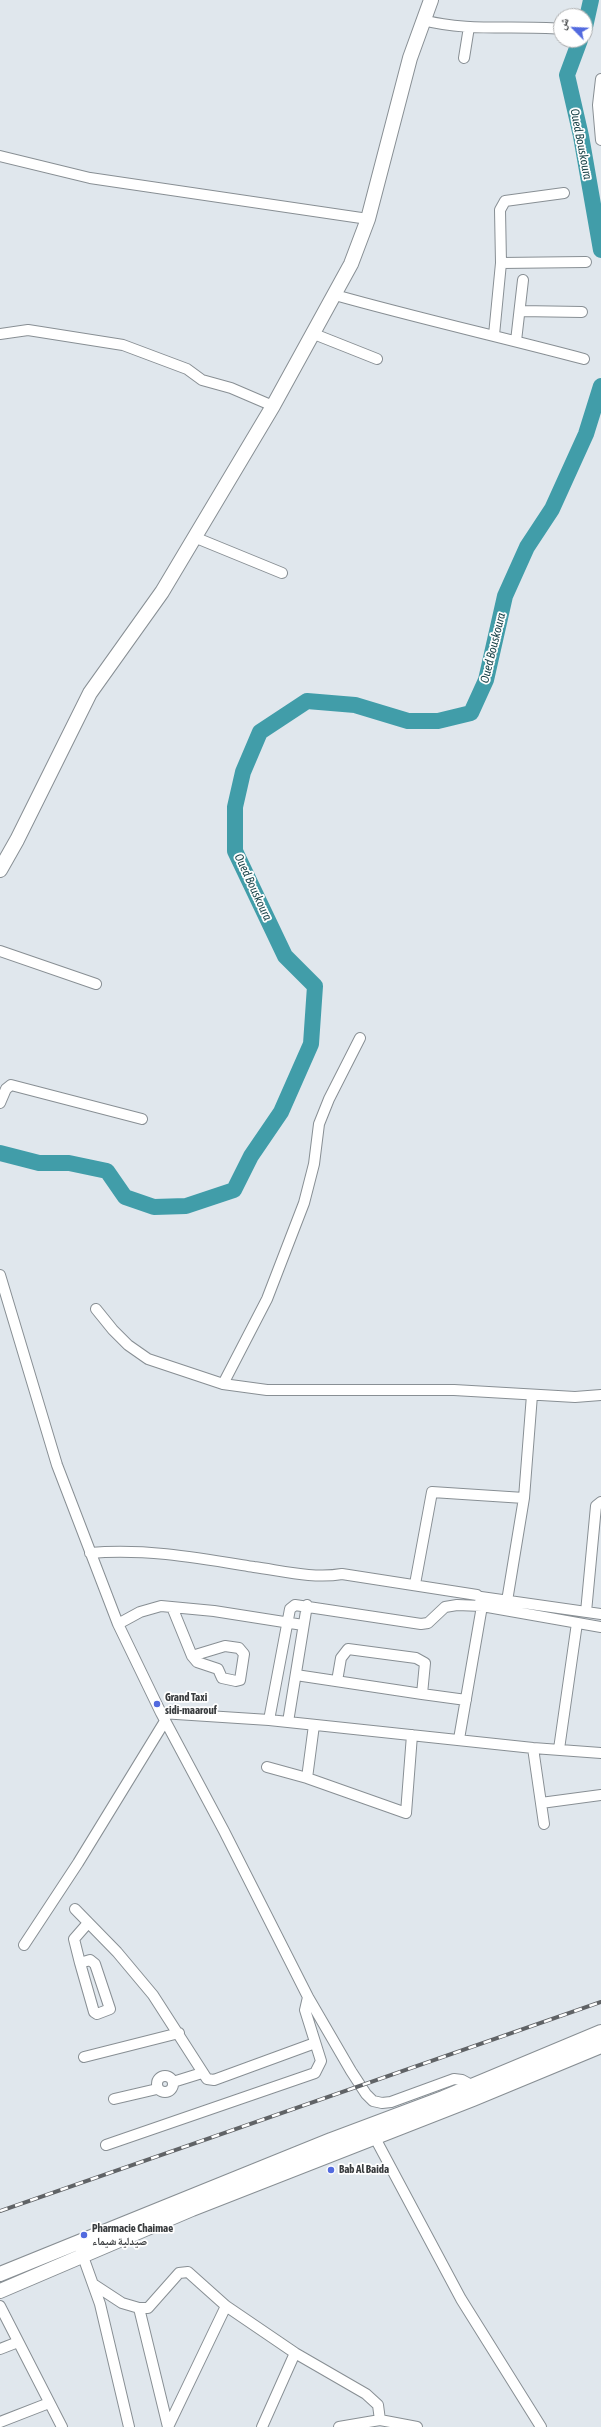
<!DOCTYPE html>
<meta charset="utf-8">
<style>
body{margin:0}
#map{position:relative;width:601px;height:2427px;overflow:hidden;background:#e0e7ed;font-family:"Asap Condensed","Noto Naskh Arabic",sans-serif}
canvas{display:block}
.north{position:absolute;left:553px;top:8px;width:40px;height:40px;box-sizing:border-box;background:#fff;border:1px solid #b0b1b2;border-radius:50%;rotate:294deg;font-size:11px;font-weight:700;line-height:16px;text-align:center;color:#393c3e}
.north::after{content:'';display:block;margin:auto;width:14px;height:18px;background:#526adf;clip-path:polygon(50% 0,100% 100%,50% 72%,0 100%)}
</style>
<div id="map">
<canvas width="601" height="2427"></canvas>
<div class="north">ش</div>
</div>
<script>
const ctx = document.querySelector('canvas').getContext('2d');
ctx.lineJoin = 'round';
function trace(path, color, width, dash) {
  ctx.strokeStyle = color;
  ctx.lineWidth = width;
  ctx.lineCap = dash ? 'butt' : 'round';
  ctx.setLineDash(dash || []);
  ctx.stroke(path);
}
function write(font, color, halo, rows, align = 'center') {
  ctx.font = font + ' "Asap Condensed","Noto Naskh Arabic",sans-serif';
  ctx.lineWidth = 3.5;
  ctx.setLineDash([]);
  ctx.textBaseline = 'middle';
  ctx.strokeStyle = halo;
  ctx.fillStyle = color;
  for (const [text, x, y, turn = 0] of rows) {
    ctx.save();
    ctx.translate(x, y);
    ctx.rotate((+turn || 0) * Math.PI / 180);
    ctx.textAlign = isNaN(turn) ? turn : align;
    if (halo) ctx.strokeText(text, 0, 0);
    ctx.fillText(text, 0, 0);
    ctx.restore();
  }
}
trace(new Path2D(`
 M585,27L591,0
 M580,40L567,75L581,136L601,250
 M0,1153L39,1163H69L107,1171L125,1197L154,1207L186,1206L234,1190L251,1156L281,1112L311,1044L315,986L285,956L235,851V807L243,772L260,732L307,701L355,705L408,721H438L471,713L486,680L505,596L527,547L552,509L586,434L601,386`), '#419da9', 16);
const street = new Path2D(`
 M423,20C467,32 515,25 561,29
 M464,58L469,27
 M601,79L598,105L601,140
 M0,156L90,178L368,219
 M501,263L586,262
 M335,295C417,318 501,337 584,359
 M520,311L582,312
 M0,334L28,330L123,345L187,369L202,380L231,388L273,406
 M314,334L377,359
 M494,335L501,263L500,210L505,201L564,193
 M516,341L523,280
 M194,537L282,573
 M0,951L96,984
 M0,1103L6,1089L11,1085L142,1119
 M0,1275L57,1465L118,1624L161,1713L224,1831L308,1997L351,2071L366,2094L373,2101L382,2103L391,2102L454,2079L462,2080L473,2086
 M96,1309L113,1330L128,1345L148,1359L223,1384L267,1390H454L575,1397L601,1395
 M223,1384L267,1299L304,1203L314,1164L319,1124L329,1099L360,1038
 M524,1498L532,1395
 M90,1553C145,1548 199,1558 254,1567C283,1571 314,1579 342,1574L477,1595L482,1600V1606L459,1739
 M415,1584L432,1492L524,1498L507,1601
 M481,1597L601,1614
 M172,1607L192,1656L197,1662L218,1669L222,1678L236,1681L240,1680L244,1654L239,1648L225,1646L192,1656
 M586,1612L596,1506L601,1502
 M118,1624L140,1612L161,1606L214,1611L303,1625
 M296,1675L422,1694L425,1663L416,1658L348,1649L341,1658L337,1681
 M422,1694L466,1700
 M161,1713L269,1720L533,1748L601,1753
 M269,1720L290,1609L295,1605L421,1624L428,1623L445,1607L457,1605L482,1606L601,1627
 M288,1722L307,1605
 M533,1748L544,1824
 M559,1749L577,1623
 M267,1767L307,1778L406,1813L412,1735
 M307,1778L314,1725
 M541,1803L601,1795
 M75,1909L117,1952L153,1995L207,2079L214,2080L315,2043
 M24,1945L78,1863L165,1721
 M90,1960L95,1964L110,2009L97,2014L94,2012L80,1963Z
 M80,1963L74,1939L88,1923
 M84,2057L179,2033
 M157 2084a8 8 0 1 1 16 0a8 8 0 1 1-16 0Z
 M173,2082L202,2073
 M114,2099L157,2089
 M375,2138L461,2299L541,2427
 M106,2145L315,2073L321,2061L305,2010L308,1997
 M81,2251L100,2304L129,2427
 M93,2284L122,2303L139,2308L168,2427
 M0,2306L62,2427
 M139,2308H148L179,2273L188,2272L226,2306L295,2353L366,2394L378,2405L380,2420
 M0,2349L18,2342
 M0,2422L49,2403
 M168,2427L226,2306
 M262,2427L295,2353
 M339,2427L380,2420L417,2427`);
const secondary = new Path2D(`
 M0,870L17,840L90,693L162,592L273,406L351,264L368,219L410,58L431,0
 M0,2274L331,2140L443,2098L601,2032
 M0,2291L192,2209L473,2099L601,2046`);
trace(street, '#888f94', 12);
trace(secondary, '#888f94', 16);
trace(street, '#fff', 10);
trace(secondary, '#fff', 14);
const rail = new Path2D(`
 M0,2211L601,2002`);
trace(rail, '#606366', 4);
trace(rail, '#fff', 2.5, [8]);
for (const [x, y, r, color] of [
 [157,1704,4,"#526adf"],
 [331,2170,4,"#526adf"],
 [84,2235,4,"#526adf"]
]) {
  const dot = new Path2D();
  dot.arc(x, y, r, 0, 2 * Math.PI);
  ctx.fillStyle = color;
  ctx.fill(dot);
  trace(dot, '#fff', 1.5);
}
write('bold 11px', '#393c3e', '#fff', [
 ["Grand Taxi",165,1698],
 ["sidi-maarouf",165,1711],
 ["Bab Al Baida",339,2170],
 ["Pharmacie Chaimae",92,2229],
 ["صيدلية شيماء",92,2242]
], 'left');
write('italic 12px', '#1c454b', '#fff', [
 ["Oued Bouskoura",581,144,79],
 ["Oued Bouskoura",493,648,-76],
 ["Oued Bouskoura",253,887,65]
]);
</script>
